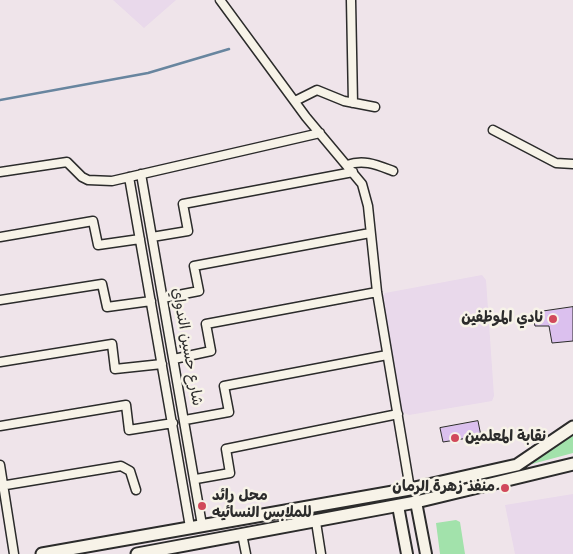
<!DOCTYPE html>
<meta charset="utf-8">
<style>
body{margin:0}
canvas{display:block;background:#efe4ea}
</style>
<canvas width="573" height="554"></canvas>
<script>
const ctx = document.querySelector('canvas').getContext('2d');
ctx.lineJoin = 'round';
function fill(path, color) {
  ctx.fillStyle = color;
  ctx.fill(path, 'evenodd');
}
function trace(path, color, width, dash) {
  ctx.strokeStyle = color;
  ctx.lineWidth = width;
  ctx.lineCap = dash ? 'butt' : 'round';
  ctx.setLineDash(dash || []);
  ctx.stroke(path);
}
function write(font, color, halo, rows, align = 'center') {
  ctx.font = font + ' Mynerve,"Playpen Sans Arabic",sans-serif';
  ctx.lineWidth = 5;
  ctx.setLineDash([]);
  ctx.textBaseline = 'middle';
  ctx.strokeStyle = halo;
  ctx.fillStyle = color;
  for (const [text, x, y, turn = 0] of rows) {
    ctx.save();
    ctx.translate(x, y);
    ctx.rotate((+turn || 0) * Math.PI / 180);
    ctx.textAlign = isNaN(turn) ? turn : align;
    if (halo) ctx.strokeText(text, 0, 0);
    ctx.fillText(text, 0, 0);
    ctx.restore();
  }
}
fill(new Path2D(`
 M113,0H176L144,28Z
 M482,275L486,280L494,396L492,401L409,415L402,412L382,296L385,293Z
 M573,494V554H515L505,505Z`), '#e9d9eb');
fill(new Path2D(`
 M573,435V453L532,464L531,461Z
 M456,520L460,522L465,554H440L436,523Z`), '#a2e2ab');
trace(new Path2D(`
 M0,100L148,73L229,49`), '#68859f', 2.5);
const building = new Path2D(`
 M573,307V341L552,343L549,326H535L532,313Z
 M478,421L481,436L443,442L440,428Z`);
fill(building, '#dbc0ee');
trace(building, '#2b2b2b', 1);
const minor = new Path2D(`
 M220,0L306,117L362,184L368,206L377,292L410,489
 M351,0L353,103
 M295,101L317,90L344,101L375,107
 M493,130L556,163L573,164
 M347,165C364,159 377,165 393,171
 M0,172L67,162L82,177L88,180L112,181L320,133
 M141,174L202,525
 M129,177L190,527
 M0,237L93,221L98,245L140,239
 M152,237L188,231L183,204L353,172
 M163,298L199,291L194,266L370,233
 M0,300L102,284L107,307L151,301
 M174,359L211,351L206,324L377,292
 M0,362L112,344L115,369L162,364
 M185,420L229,412L224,386L387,355
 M0,426L126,405L129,430L173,423
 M0,465L14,554
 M196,479L230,473L226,449L398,414
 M0,486L121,466L130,471L136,490
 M316,522L321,554
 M242,534L246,554`);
const tertiary = new Path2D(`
 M416,502L426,554
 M398,506L407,554`);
const secondary = new Path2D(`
 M42,554L410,489L517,465L573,427
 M137,554L416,502L573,464`);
trace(minor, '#2b2b2b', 11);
trace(tertiary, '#2b2b2b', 14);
trace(secondary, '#2b2b2b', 15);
trace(minor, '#f7f3e8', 8);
trace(tertiary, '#f7f3e8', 10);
trace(secondary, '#f7f3e8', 11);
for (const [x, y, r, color] of [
 [553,319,5,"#d1495b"],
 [455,438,5,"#d1495b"],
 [505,488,5,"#d1495b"],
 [202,506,5,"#d1495b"]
]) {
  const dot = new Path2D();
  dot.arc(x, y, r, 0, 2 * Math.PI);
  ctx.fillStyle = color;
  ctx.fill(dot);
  trace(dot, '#f7f3e8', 2);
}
write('bold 15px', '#2b2b2b', '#f7f3e8', [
 ["نادي الموظفين",543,319],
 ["نقابة المعلمين",465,438,"left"],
 ["منفذ زهرة الرمان",495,488],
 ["محل رائد",212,497,"left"],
 ["للملابس النسائيه",212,514,"left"]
], 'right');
write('15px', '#2b2b2b', '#f7f3e8', [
 ["شارع حسين الندواي",186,347,80]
]);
</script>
